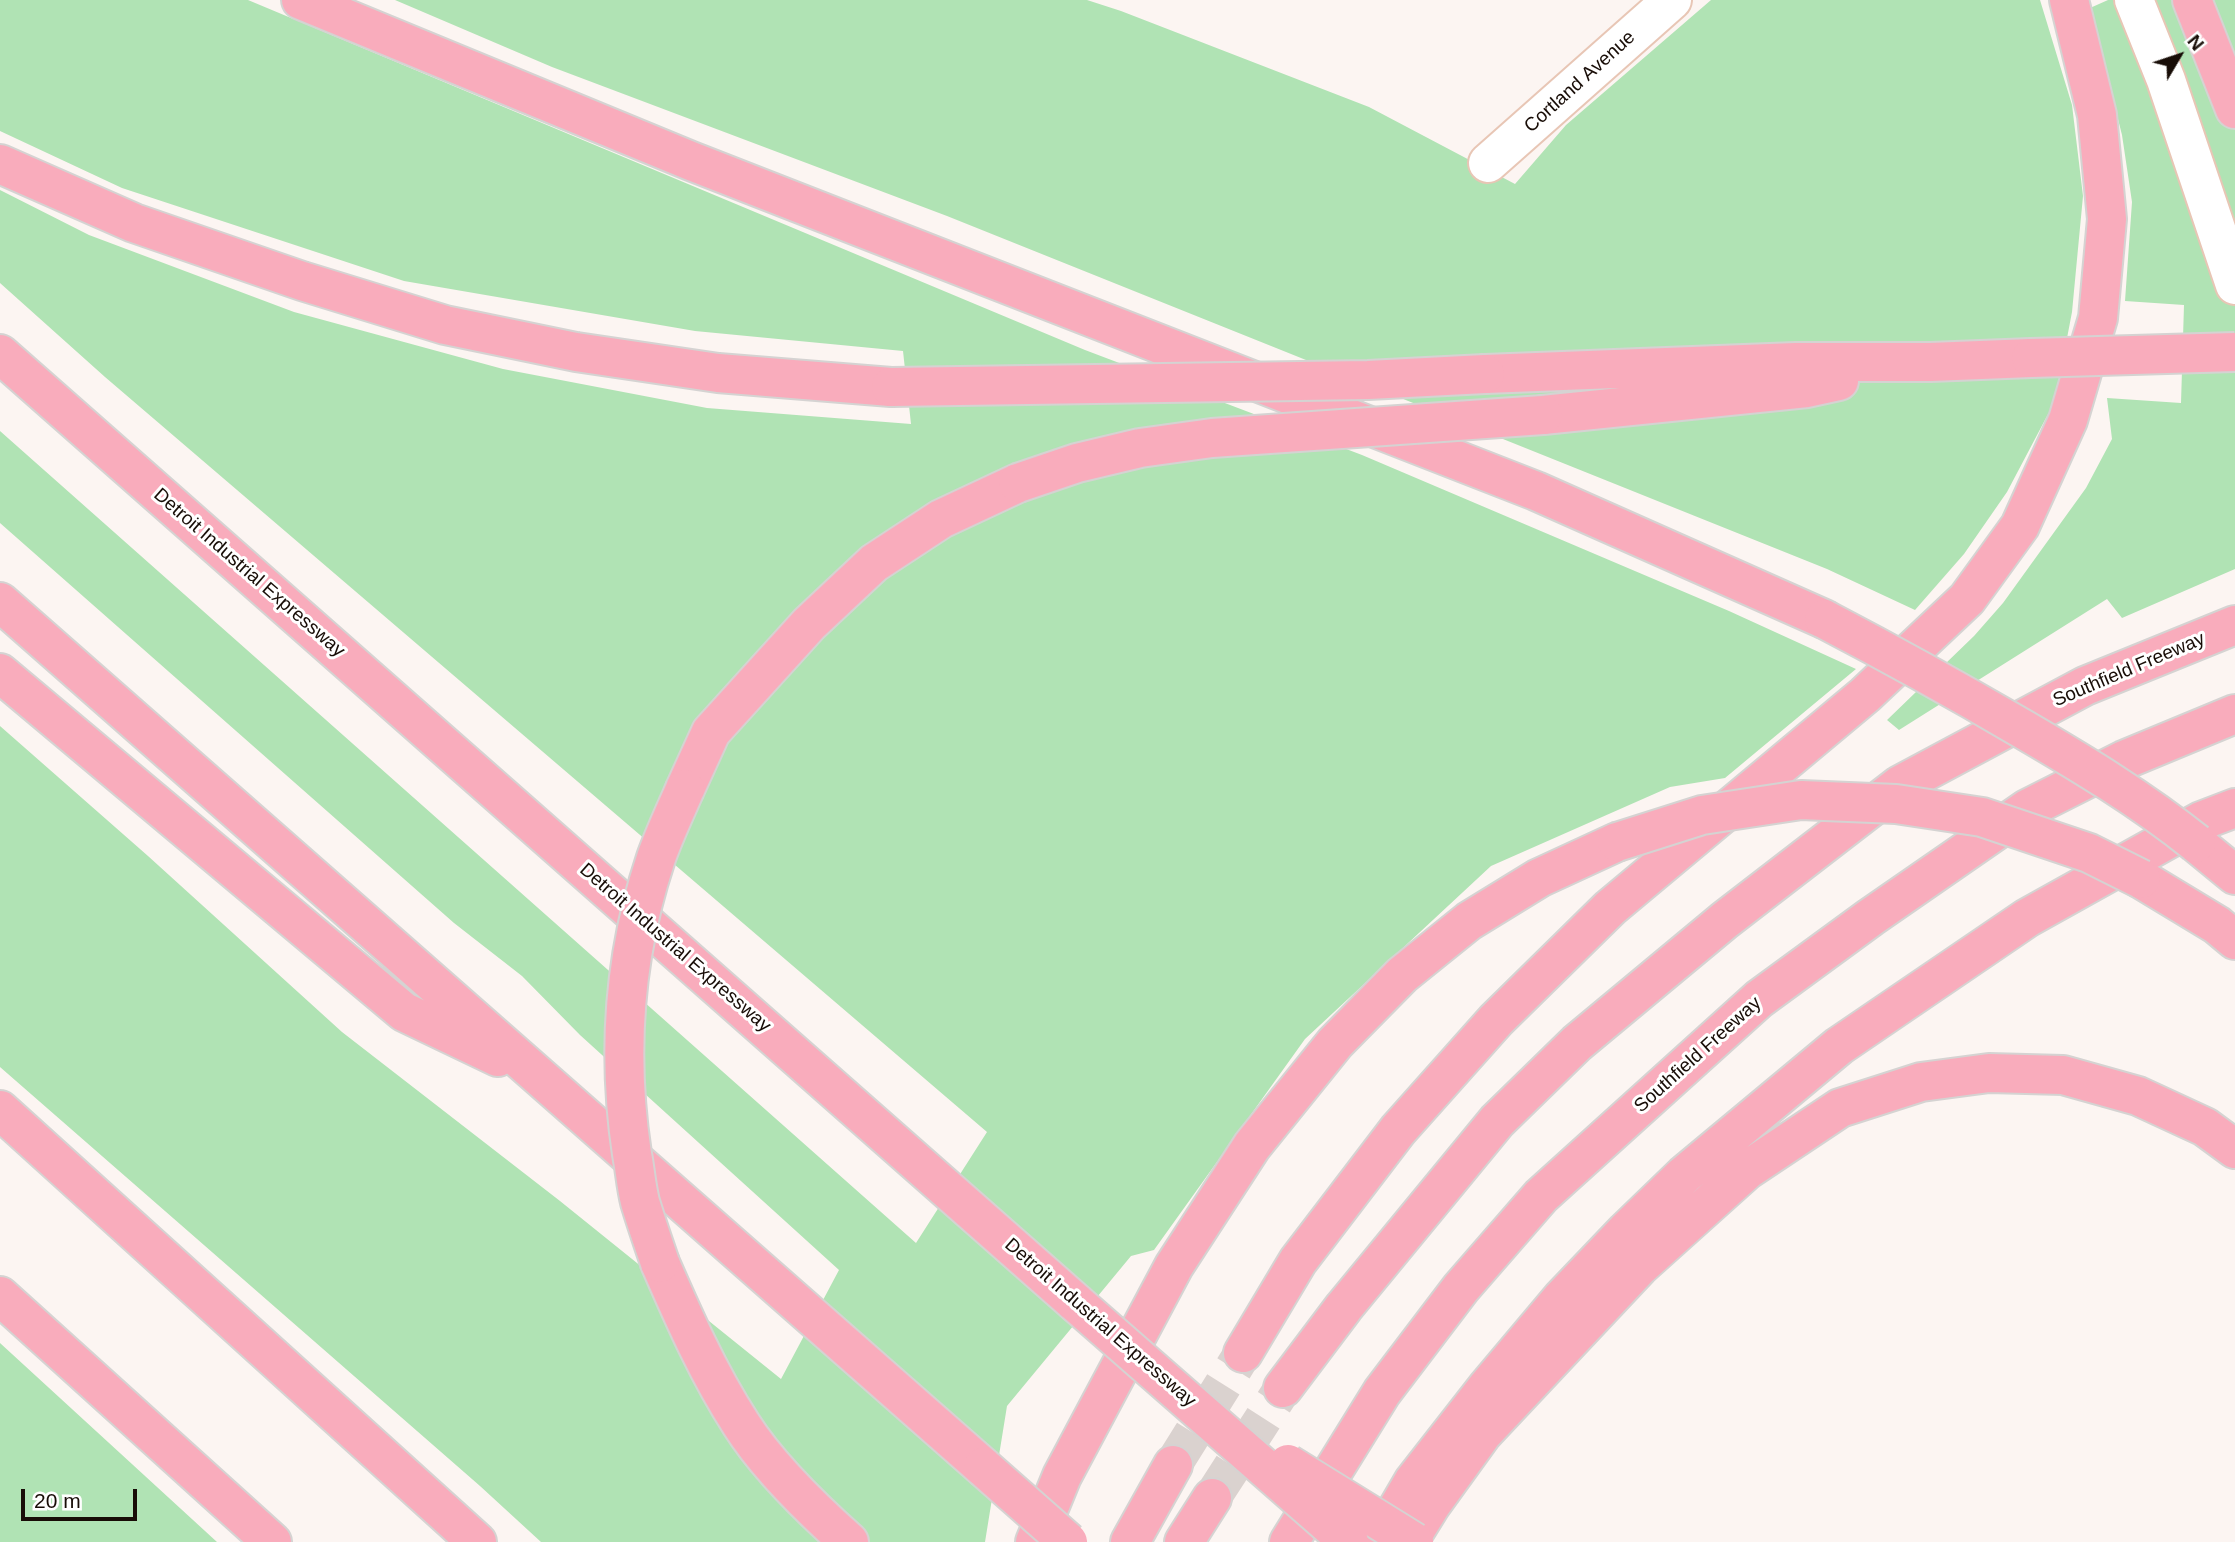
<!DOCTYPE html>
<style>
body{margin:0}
#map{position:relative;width:2235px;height:1542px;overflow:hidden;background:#fcf5f2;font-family:Arial,sans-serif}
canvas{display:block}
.north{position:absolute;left:2144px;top:21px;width:70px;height:70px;-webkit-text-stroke:5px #fff;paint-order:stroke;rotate:51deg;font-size:19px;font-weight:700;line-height:28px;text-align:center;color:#180d07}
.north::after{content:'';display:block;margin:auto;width:24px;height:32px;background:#180d07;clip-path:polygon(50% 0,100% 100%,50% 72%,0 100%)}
.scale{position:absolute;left:21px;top:1489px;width:116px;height:32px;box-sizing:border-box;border:4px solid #180d07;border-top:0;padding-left:9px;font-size:21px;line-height:24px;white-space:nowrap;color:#180d07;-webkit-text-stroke:5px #fff;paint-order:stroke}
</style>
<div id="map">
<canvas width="2235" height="1542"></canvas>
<div class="north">N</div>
<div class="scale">20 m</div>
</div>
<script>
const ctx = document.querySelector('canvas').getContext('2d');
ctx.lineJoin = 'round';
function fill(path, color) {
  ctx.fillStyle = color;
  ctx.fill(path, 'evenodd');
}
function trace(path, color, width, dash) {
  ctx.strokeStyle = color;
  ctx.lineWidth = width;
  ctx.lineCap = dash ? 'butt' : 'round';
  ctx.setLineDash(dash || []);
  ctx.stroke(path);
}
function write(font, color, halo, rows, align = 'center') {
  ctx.font = font + ' Arial,sans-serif';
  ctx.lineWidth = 6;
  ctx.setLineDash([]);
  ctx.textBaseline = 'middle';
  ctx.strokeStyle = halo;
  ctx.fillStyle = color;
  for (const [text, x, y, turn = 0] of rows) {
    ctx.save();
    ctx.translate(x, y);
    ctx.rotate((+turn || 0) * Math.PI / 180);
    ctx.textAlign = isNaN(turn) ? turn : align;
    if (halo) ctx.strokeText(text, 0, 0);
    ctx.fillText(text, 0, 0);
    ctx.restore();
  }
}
fill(new Path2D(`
 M0,0H248L1085,350L1362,455L1729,611L1856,669L1725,778L1670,787L1491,866L1305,1039L1154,1250L1131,1256L1007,1406L985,1542H541L480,1486L0,1067V726L148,856L342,1032L560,1201L781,1379L839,1270L580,1035L522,976L454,923L0,523V431L916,1243L987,1132L105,377L0,283V190L89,235L294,312L503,369L707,408L911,424L903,351L695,331L404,281L122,188L0,131Z
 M395,0H1087L1121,11L1369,107L1515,184L1566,125L1711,0H2040L2072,105L2083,196L2072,312L2055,401L2007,492L1964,554L1915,610L1827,569L947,216L552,67Z
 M2108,0H2235V569L2122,618L2107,599L1899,730L1887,720L1974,636L2003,603L2086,488L2112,439L2107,398L2181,403L2184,305L2125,301L2132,202L2122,135L2090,8Z
 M0,1343L217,1542H0Z`), '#b0e3b4');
trace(new Path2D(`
 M1173,1465L1243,1353
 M1212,1498L1283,1388`), '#dad2cf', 38, [38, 19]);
const street = new Path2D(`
 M1488,163L1672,0`);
const secondary = new Path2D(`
 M2134,0L2166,80L2235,285`);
const highway = new Path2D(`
 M301,0L691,161L1536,491L1824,619
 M2192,0L2235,109
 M0,164L134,223L302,281L445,325L576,352L718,373L891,387
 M0,354L1076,1303
 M1485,374L1796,362H1930L2031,358
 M1543,415L1807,388L1839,381
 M0,602L983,1467
 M0,673L404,1012L498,1057
 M685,789L711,732L809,624L874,563L941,519L1018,483
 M2196,843L2235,875
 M2141,879L2217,925L2235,940
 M0,1110L477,1542
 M660,1263C684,1318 708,1373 741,1424C767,1465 813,1510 849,1542
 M0,1296L272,1542
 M1243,1353L1298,1261L1398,1130L1496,1020L1610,908L1865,695L1967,599L2020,526L2068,420L2098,318L2107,219L2097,115L2069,0
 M1283,1388L1344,1307L1497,1121L1577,1043L1725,920L1900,785L2085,686L2235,625
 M1035,1542L1062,1476L1174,1266L1252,1146L1335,1043L1402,975L1469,921L1539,878L1617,842
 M1130,1542L1173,1465
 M1184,1542L1212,1498
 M1289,1542L1382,1392L1461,1288L1541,1196L1759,999L1871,917L2027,809L2124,760L2235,714
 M1378,1542L1413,1482L1488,1386L1562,1298L1626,1231L1684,1175L1839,1046L2027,918L2201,821L2235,808
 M1408,1542L1431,1505L1483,1433L1639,1267L1747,1170L1840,1108L1921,1082L1989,1073L2063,1075L2138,1096L2205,1127L2235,1149`);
trace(street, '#e8c6b5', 42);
trace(secondary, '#e8c6b5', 42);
trace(highway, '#d5d3d2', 42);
trace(street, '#fff', 38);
trace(secondary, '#fff', 38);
trace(highway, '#f9acbc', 38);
const highwayBridge = new Path2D(`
 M2031,358L2235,352
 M891,387L1368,380L1485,374
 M1018,483L1077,463L1140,448L1212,438L1543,415
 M1824,619C1891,654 1956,690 2021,728C2081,763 2141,799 2196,843
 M1617,842L1702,815L1801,800L1896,804L1982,817L2089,853L2141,879
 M660,1263C653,1242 646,1222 640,1202C636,1186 635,1170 632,1154C617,1055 624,954 656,858C664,835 675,812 685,789
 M1076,1303L1349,1542
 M1288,1464L1414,1542
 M983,1467L1068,1542`);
trace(highwayBridge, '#d5d3d2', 42, []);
trace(highwayBridge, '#f9acbc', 38);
write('19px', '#180d07', '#fff', [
 ["Cortland Avenue",1580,82,-42],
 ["Detroit Industrial Expressway",249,573,41],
 ["Southfield Freeway",2129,670,-23],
 ["Detroit Industrial Expressway",675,948,41],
 ["Southfield Freeway",1698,1055,-42],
 ["Detroit Industrial Expressway",1100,1323,41]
]);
</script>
